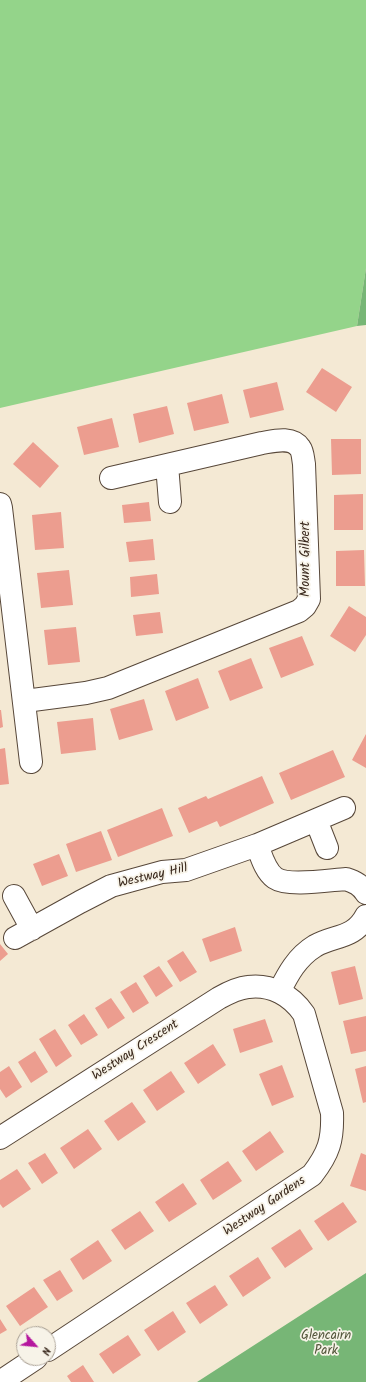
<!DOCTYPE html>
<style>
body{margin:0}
#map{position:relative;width:366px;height:1382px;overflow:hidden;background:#f4e9d4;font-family:Kalam,sans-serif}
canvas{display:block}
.north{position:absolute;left:16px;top:1326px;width:40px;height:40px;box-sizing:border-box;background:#f7f3e8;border:1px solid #aca397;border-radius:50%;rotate:117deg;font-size:11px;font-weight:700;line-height:16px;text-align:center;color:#3b2a1e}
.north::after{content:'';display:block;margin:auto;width:14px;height:18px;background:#b5179e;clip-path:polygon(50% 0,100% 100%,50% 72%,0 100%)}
</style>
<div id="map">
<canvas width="366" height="1382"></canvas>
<div class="north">N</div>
</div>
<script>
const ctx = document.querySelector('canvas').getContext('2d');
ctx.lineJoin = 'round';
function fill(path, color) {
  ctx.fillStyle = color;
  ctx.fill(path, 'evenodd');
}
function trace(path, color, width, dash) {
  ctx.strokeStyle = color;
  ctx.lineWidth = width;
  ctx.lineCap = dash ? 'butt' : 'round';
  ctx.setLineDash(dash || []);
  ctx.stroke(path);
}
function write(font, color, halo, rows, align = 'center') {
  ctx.font = font + ' Kalam,sans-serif';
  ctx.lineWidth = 3.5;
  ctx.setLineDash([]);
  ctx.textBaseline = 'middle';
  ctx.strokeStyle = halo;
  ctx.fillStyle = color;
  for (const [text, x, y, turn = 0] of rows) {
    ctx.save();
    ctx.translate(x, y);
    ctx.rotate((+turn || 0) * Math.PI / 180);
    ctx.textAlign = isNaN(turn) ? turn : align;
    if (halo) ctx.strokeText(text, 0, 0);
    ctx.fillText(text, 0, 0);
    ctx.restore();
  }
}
fill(new Path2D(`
 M0,0H366V268L357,326L0,408Z`), '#94d48a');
fill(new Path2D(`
 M366,268V325L357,326Z
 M366,1273V1382H197Z`), '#77b676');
fill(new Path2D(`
 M322,368L352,387L336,412L306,392Z
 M277,382L284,410L250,418L243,390Z
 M222,394L229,423L194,431L187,403Z
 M167,406L174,434L139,443L133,414Z
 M112,418L119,447L84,455L77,427Z
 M331,439H361V474L332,475Z
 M33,442L59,466L40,488L13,464Z
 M363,494V530H334V495Z
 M149,502L151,521L124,523L122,505Z
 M61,512L64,548L35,550L32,515Z
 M153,539L155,560L129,562L126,542Z
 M364,550L365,586H336V551Z
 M69,570L73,605L41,608L37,573Z
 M157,574L159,594L131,597L130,577Z
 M349,606L366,617V635L355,652L330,636Z
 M160,612L163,633L136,636L133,615Z
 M76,627L80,662L48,665L44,630Z
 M302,636L314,665L281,678L269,648Z
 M251,658L263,688L230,701L218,671Z
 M198,678L209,708L176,721L165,691Z
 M144,699L153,730L119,740L110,709Z
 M0,710H1L3,727L0,728Z
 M93,718L96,750L61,754L57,722Z
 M366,734V768L352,760Z
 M5,748L9,784L0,785V749Z
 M333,750L345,777L291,800L279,773Z
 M262,776L274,803L220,827L217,821L189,833L178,808L206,796L208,799Z
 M162,808L173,836L118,857L107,830Z
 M101,831L112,860L76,872L66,844Z
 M59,854L68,876L42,886L33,864Z
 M235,927L242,951L210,962L202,939Z
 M0,944L8,954L0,961Z
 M183,951L197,972L180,982L167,961Z
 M159,966L173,986L156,997L143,976Z
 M355,966L363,999L339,1005L331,972Z
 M136,982L149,1003L133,1013L120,992Z
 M111,998L125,1018L108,1029L95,1008Z
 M84,1014L98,1035L81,1045L68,1025Z
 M366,1016V1051L351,1054L343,1021Z
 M265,1019L273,1042L240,1053L233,1029Z
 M55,1029L72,1056L56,1067L39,1039Z
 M213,1044L226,1065L198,1084L184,1063Z
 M35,1051L48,1072L31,1083L18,1062Z
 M282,1065L294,1097L272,1106L259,1074Z
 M9,1066L22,1087L6,1098L0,1089V1072Z
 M366,1066V1102L363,1103L355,1069Z
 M171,1071L185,1092L157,1111L143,1090Z
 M132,1102L146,1122L118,1141L104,1121Z
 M88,1129L102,1149L74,1169L60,1148Z
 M270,1131L284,1152L256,1171L242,1151Z
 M45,1153L58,1173L42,1184L28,1163Z
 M361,1153L366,1155V1191L350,1186Z
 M228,1161L242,1181L213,1200L200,1180Z
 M17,1169L31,1189L3,1208L0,1204V1180Z
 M183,1183L197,1204L169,1222L155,1202Z
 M343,1202L357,1222L328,1241L314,1221Z
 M140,1211L154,1231L125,1250L111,1230Z
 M300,1229L313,1249L285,1268L271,1248Z
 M98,1240L112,1261L83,1280L70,1259Z
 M258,1257L271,1278L243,1297L229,1276Z
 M60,1270L73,1291L57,1301L43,1280Z
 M215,1285L228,1305L200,1324L186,1303Z
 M34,1287L48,1307L20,1326L6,1306Z
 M173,1311L186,1332L158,1351L144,1330Z
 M0,1319L7,1330L0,1334Z
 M128,1335L141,1355L113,1374L99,1354Z
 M83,1365L94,1382H71L67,1376Z`), '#ec9d8f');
const street = new Path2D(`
 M167,465L170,502
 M0,504L1,508L31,762
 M25,701L86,693L108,688L299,611L305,606L309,599L304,464C303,459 303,452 300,448C292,436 274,441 262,443L111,478
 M344,808L257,845C261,855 265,871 275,878C288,887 330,880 346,879C355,882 361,885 366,893
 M316,820L327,848
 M14,896L32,929
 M15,938L80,902L111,886L162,872L186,870L257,845
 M279,992C288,974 297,957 315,946C334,935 354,939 366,916
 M0,1138L219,998C228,993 238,988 248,987C271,984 291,995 304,1014L332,1113C333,1140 329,1153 312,1175L48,1350
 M0,1382L36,1358`);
trace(street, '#574739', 24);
trace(street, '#fff', 22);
write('13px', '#3b2a1e', '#f7f3e8', [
 ["Mount Gilbert",307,559,-90],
 ["Westway Hill",153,877,-13],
 ["Westway Crescent",136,1051,-33],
 ["Westway Gardens",265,1207,-34]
]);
write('13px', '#515439', '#f7f3e8', [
 ["Glencairn",326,1337],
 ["Park",326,1352]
]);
</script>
